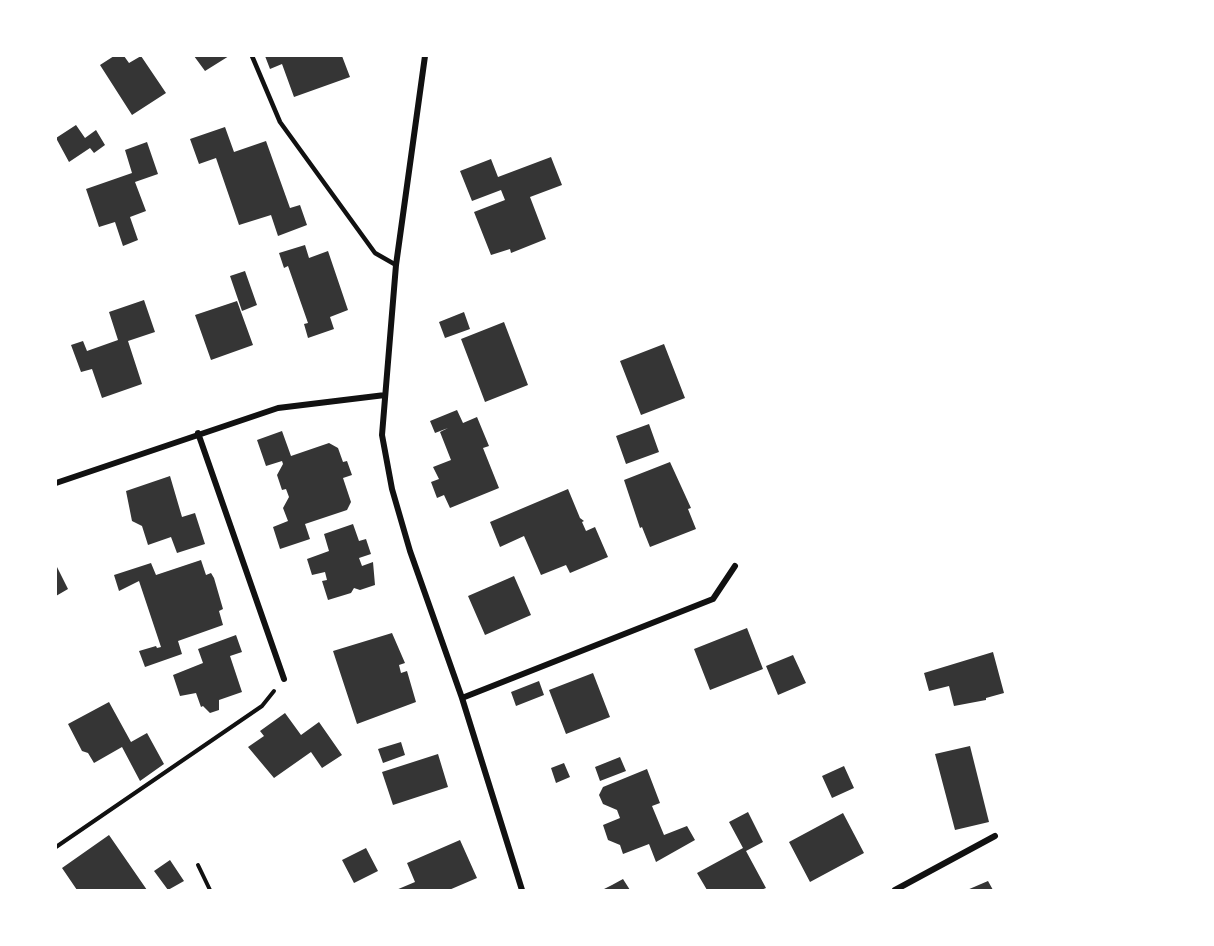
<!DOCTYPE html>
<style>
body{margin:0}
#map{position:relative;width:1214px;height:946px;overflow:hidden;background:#fff;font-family:"Titillium Web",sans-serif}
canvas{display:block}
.frame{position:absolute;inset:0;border:57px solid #fff;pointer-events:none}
</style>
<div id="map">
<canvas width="1214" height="946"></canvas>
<div class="frame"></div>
</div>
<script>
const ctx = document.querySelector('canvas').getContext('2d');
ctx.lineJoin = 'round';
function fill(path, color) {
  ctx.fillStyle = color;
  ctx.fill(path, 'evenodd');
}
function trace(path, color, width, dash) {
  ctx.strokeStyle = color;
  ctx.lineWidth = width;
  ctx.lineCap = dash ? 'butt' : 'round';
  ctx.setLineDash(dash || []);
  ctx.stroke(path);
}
fill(new Path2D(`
 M114,56H124L129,63L141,56L166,93L132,115L100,65Z
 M194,56H229L205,71Z
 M265,56H342L350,77L294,97L282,64L270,69Z
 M76,125L85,138L96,130L105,145L94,153L90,148L69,162L56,138Z
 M225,127L234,152L266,141L290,208L300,205L307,225L278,236L271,215L239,225L216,158L199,164L190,139Z
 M147,142L158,174L135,182L146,211L130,217L138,240L123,246L115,222L99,227L86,189L132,173L125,150Z
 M551,157L562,185L530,197L546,239L511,253L510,249L491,255L474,212L505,200L501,190L472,201L460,171L491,159L498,177Z
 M305,245L309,258L328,251L348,310L330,317L334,329L308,338L304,324L308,323L288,266L284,268L279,253Z
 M245,271L257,305L242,311L230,276Z
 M144,300L155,332L128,341L142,384L102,398L92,369L81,372L71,345L83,341L87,351L118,340L109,312Z
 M237,301L253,345L211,360L195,315Z
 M464,312L470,329L445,338L439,322Z
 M504,322L528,385L485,402L461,339Z
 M664,344L685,398L641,415L620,361Z
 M457,410L463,423L477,417L489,446L483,448L499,488L450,508L444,495L437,498L431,482L439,479L433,467L451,460L440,432L448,428L435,433L430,421Z
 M649,424L659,452L626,464L616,436Z
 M282,431L291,456L329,443L338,448L343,462L347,461L352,475L343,478L351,502L347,510L305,524L310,539L280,549L273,527L288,521L283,508L289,497L286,489L282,490L277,475L283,464L282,461L266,466L257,440Z
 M670,462L691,508L688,509L696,529L650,547L642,527L640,528L624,480Z
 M170,476L182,517L195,513L205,544L177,553L171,537L148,545L142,526L132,521L126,491Z
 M568,489L580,518L584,521L582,522L586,531L595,527L608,557L570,573L566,565L541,575L524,536L500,547L490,522Z
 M353,524L359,541L366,539L371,554L359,558L362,566L373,562L375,585L360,590L354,588L351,593L328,600L322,581L327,580L325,572L312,575L307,559L329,551L324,534Z
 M201,560L206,575L211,573L214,578L223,609L219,611L223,625L178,641L182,654L145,667L139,651L156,646L157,648L161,647L139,581L119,591L114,575L151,563L156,575Z
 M56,565L68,589L56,596Z
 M514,576L531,615L485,635L468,596Z
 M747,628L763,669L710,690L694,649Z
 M392,633L405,663L399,665L401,673L407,671L416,702L357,724L333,651Z
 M236,635L242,652L230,656L242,692L219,700V710L210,713L203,706L201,707L196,693L180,696L173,675L203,663L198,649Z
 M993,652L1004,693L986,698V700L954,706L949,686L929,691L924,673Z
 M793,655L806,683L778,695L766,666Z
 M593,673L610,717L566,734L549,690Z
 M539,681L544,695L516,706L511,692Z
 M109,702L131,742L147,733L164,764L140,781L122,747L94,763L88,753L82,751L68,724Z
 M285,713L301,735L319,722L342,755L322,768L311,752L274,778L248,747L264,736L260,731Z
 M401,742L405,755L383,763L378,749Z
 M970,746L989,822L955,830L935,754Z
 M438,754L448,787L393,805L382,772Z
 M620,757L626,771L600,781L595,767Z
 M564,763L570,777L556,783L551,768Z
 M844,766L854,788L832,798L822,776Z
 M647,769L660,803L652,806L664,835L687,826L695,840L656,862L649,844L623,854L620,845L608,840L603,825L620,818L617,810L603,804L599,795L603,787Z
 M748,812L763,842L746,851L766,888L761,890H707L697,873L743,848L729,822Z
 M843,813L864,853L810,882L789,842Z
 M109,835L147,890H77L62,868Z
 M460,840L477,878L449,890H396L415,882L407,863Z
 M366,848L378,871L354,883L342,860Z
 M170,860L184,881L168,890L154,871Z
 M623,879L630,890H602L612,885Z
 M988,881L993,890H967Z`), '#353535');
trace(new Path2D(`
 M56,847L262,706L274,691
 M198,865L210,890`), '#111', 4);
trace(new Path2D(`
 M252,56L280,122L375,253L396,265`), '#111', 4.5);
trace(new Path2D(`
 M425,56L396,265L382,435L392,489L410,551L462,698L522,890
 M198,433L284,679
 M56,483L278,408L385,395
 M462,698L713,599L735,566
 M895,890L995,836`), '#111', 6);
</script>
